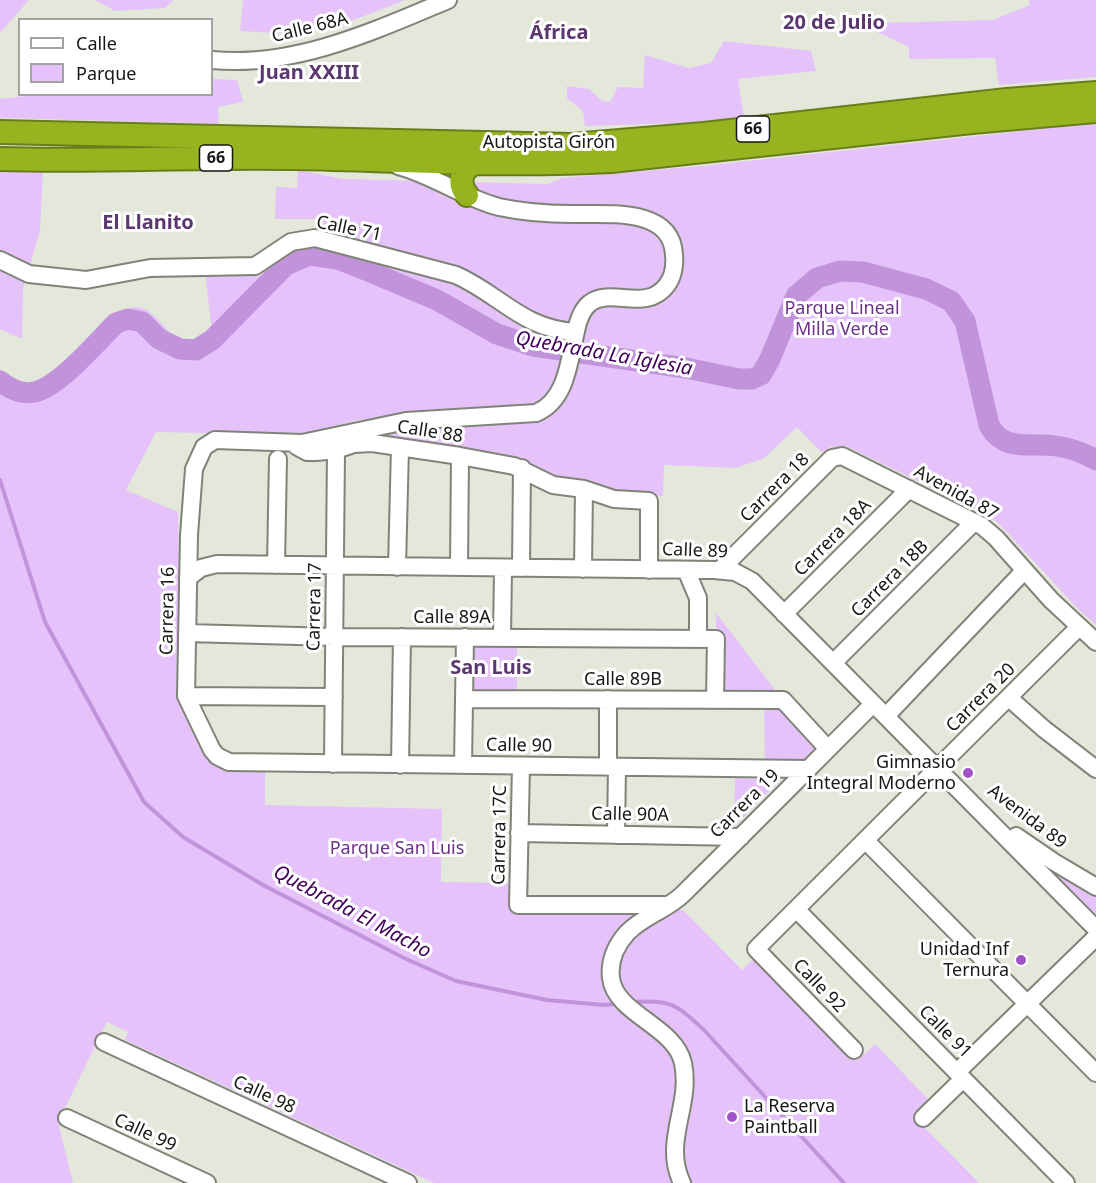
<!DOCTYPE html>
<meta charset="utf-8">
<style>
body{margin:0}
#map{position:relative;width:1096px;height:1183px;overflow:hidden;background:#e4e8db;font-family:"Noto Sans",sans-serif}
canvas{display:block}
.legend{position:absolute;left:18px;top:18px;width:195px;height:78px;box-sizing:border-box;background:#fff;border:2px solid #a2a3a1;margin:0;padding:8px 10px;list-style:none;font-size:18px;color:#161813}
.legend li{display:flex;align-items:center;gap:12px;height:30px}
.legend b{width:30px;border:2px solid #a2a3a1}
</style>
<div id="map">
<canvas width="1096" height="1183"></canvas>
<ul class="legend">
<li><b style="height:8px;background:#fff"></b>Calle</li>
<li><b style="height:16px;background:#e5c3fa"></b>Parque</li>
</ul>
</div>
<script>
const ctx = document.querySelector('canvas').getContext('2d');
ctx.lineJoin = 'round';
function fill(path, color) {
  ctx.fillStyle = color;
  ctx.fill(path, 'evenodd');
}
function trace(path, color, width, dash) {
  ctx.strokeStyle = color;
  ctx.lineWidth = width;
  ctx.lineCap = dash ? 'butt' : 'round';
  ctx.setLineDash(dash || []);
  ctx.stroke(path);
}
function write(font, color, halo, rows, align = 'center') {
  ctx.font = font + ' "Noto Sans",sans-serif';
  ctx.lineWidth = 6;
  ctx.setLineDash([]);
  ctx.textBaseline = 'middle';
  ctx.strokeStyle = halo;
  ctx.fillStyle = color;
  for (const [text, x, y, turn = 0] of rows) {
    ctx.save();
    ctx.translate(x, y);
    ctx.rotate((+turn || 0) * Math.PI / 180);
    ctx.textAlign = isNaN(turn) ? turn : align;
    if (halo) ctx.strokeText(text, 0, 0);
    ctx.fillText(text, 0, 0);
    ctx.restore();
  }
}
fill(new Path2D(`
 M0,0H29L0,33Z
 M95,0H174L165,8L115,11Z
 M243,0H405L349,22L290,34L240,31Z
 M1029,0H1096V77L999,85L995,58L909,59V47L877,32L875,23L993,20L1030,5Z
 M724,41L811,51L816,71L738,79L744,117L687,123L585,126L583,111L567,98V86L589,89L602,101L610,102L618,87L643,88L645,55L689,68L711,63Z
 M212,79L237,80L243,102L218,107L219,124L0,118V99L43,94H212Z
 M1096,123V625L1079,610L1000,525L989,516L846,446L830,447L822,453L797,427L763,459L735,468L664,465L663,496L619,494L580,480L553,476L366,436L363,419L295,435L156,432L126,490L178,512L181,701L210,761L221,767L239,771L265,772V805L442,809L441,882L514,883L513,911L683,910L742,970L757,956L858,1060L875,1044L930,1101L914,1117L979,1183H434L125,1040L128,1032L107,1022L58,1122L73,1183H0V369L16,382L37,386L56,374L124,310C128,309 134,307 138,307C160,309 173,353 200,341C204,339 208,335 212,332L205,271L263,276L289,249L315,246V219H275L276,187L297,188L298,170L343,179L548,184L562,178L702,166Z
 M0,170L43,172L40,231L23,289L22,339L0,329Z
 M716,613L779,695L716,696Z
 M466,642H517V695L465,694Z
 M764,700H783L822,743L800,766L765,765Z
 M735,778L780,780L734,827Z
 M1050,869L1096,895V917Z`), '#e5c3fa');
trace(new Path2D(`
 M0,480L45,622L144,802L183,837L263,885L404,958L456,981L547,1000L604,1005L617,1004
 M634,1002C671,999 677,1005 704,1030L844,1183`), '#c093db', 4);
trace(new Path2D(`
 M0,381C10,389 21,395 34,392C58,388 98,341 116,323L128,319L142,322L159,339L180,349L196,350L212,340L286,265L309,255L338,259L368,271L437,300L497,334L533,346L686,368L739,379H752L761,375L770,359L796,296L817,278L840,271L863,272L926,289L951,301L965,321L989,425C1004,453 1031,442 1056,446C1070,448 1084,453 1096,460`), '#c093db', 21);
const minor = new Path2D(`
 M212,60C294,68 374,31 448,0
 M398,166C433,175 464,198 499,207C522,212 548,214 572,214C605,215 672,206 674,255C675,265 673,277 667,285C646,313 612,287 590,303C581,310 578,321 576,331C569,361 567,400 536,413L406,421L302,443L215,440L204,447L194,469L189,535L186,696L212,750L217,756L229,762L808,769
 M0,260L29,274L86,280L150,268L255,266L291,242L315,238L456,275C501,295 522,329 576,332
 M296,446L307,452H316L336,450L354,444L372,443L460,456L514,466L553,485L584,489L614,499L649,501V570
 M276,565L278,459
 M397,567L400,447
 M459,567L460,456
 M521,568L522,468
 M583,569L584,489
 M686,570L698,598V639
 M720,570L832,458L842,456L982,526L996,538L1051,600L1096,642
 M188,578L201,568L217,564L714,570L735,572L752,581L1096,929
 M784,614L909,489
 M187,633L335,637L716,639L715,700
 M502,638L503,568
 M833,663L974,522
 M186,696L334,697
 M1009,698L1044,729L1096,769
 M464,699L783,700L828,749
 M886,716L1024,571
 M333,764L336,450
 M400,765L402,637
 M463,765L465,637
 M521,766L518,905H668
 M608,767V699
 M519,833L741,837
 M616,835L617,767
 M1016,836L1054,862L1096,887
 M865,840L1096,1073
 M796,909L1066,1183
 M104,1042L408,1183
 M854,1050L756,949L1079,627
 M957,1072L1096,937
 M67,1118L207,1183
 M923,1118L963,1079
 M682,1183C662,1141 692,1106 683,1063C675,1026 615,1014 611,978C609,961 616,945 627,933C643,916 667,910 683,894C747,831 810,767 873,704`);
const highway = new Path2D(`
 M0,132L572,145L704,134L1007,100L1096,93
 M0,159C99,162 198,156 296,158C401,160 506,167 611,161L972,122L1096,111
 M467,195C457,183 461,169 475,163`);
trace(minor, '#808478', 20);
trace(highway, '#697d1b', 26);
trace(minor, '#fff', 16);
trace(highway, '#96b41f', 22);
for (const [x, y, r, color] of [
 [968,773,6,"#9e54c6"],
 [1021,960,6,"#9e54c6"],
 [732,1117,6,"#9e54c6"]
]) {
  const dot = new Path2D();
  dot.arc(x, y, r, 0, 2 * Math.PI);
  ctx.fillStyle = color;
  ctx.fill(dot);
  trace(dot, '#fff', 2);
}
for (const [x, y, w] of [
 [753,129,33],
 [216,158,33]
]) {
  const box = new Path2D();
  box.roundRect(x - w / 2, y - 13, w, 26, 4.5);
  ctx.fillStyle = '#fff';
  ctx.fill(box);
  trace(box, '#161813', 1.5);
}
write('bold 16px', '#161813', null, [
 ["66",753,129],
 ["66",216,158]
]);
write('18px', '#161813', '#fff', [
 ["Calle 68A",310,28,-14],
 ["Autopista Girón",549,143],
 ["Calle 71",349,229,12],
 ["Calle 88",430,432,9],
 ["Carrera 18",775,488,-45],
 ["Avenida 87",956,493,29],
 ["Carrera 18A",833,538,-45],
 ["Calle 89",695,551,2],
 ["Carrera 18B",890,579,-45],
 ["Carrera 17",315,607,-89],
 ["Carrera 16",168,611,-89],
 ["Calle 89A",452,618],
 ["Calle 89B",623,680],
 ["Carrera 20",981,698,-45],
 ["Calle 90",519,746,1],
 ["Carrera 19",745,804,-45],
 ["Calle 90A",630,815,1],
 ["Avenida 89",1027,817,37],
 ["Carrera 17C",500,835,-89],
 ["Calle 92",819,986,46],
 ["Calle 91",945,1032,45],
 ["Calle 98",264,1095,25],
 ["Calle 99",145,1133,25]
]);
write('18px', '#6a3287', '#fff', [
 ["Parque Lineal",842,309],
 ["Milla Verde",842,330],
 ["Parque San Luis",397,849]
]);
write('18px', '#161813', '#fff', [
 ["Gimnasio",956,763],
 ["Integral Moderno",956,784],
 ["Unidad Inf",1009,950],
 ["Ternura",1009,971],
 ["La Reserva",744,1107,"left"],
 ["Paintball",744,1128,"left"]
], 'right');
write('bold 20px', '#5b376f', '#fff', [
 ["20 de Julio",834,23],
 ["África",559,33],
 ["Juan XXIII",309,73],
 ["El Llanito",148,223],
 ["San Luis",491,668]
]);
write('italic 20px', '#40005a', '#fff', [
 ["Quebrada La Iglesia",604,354,10],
 ["Quebrada El Macho",352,912,28]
]);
</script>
